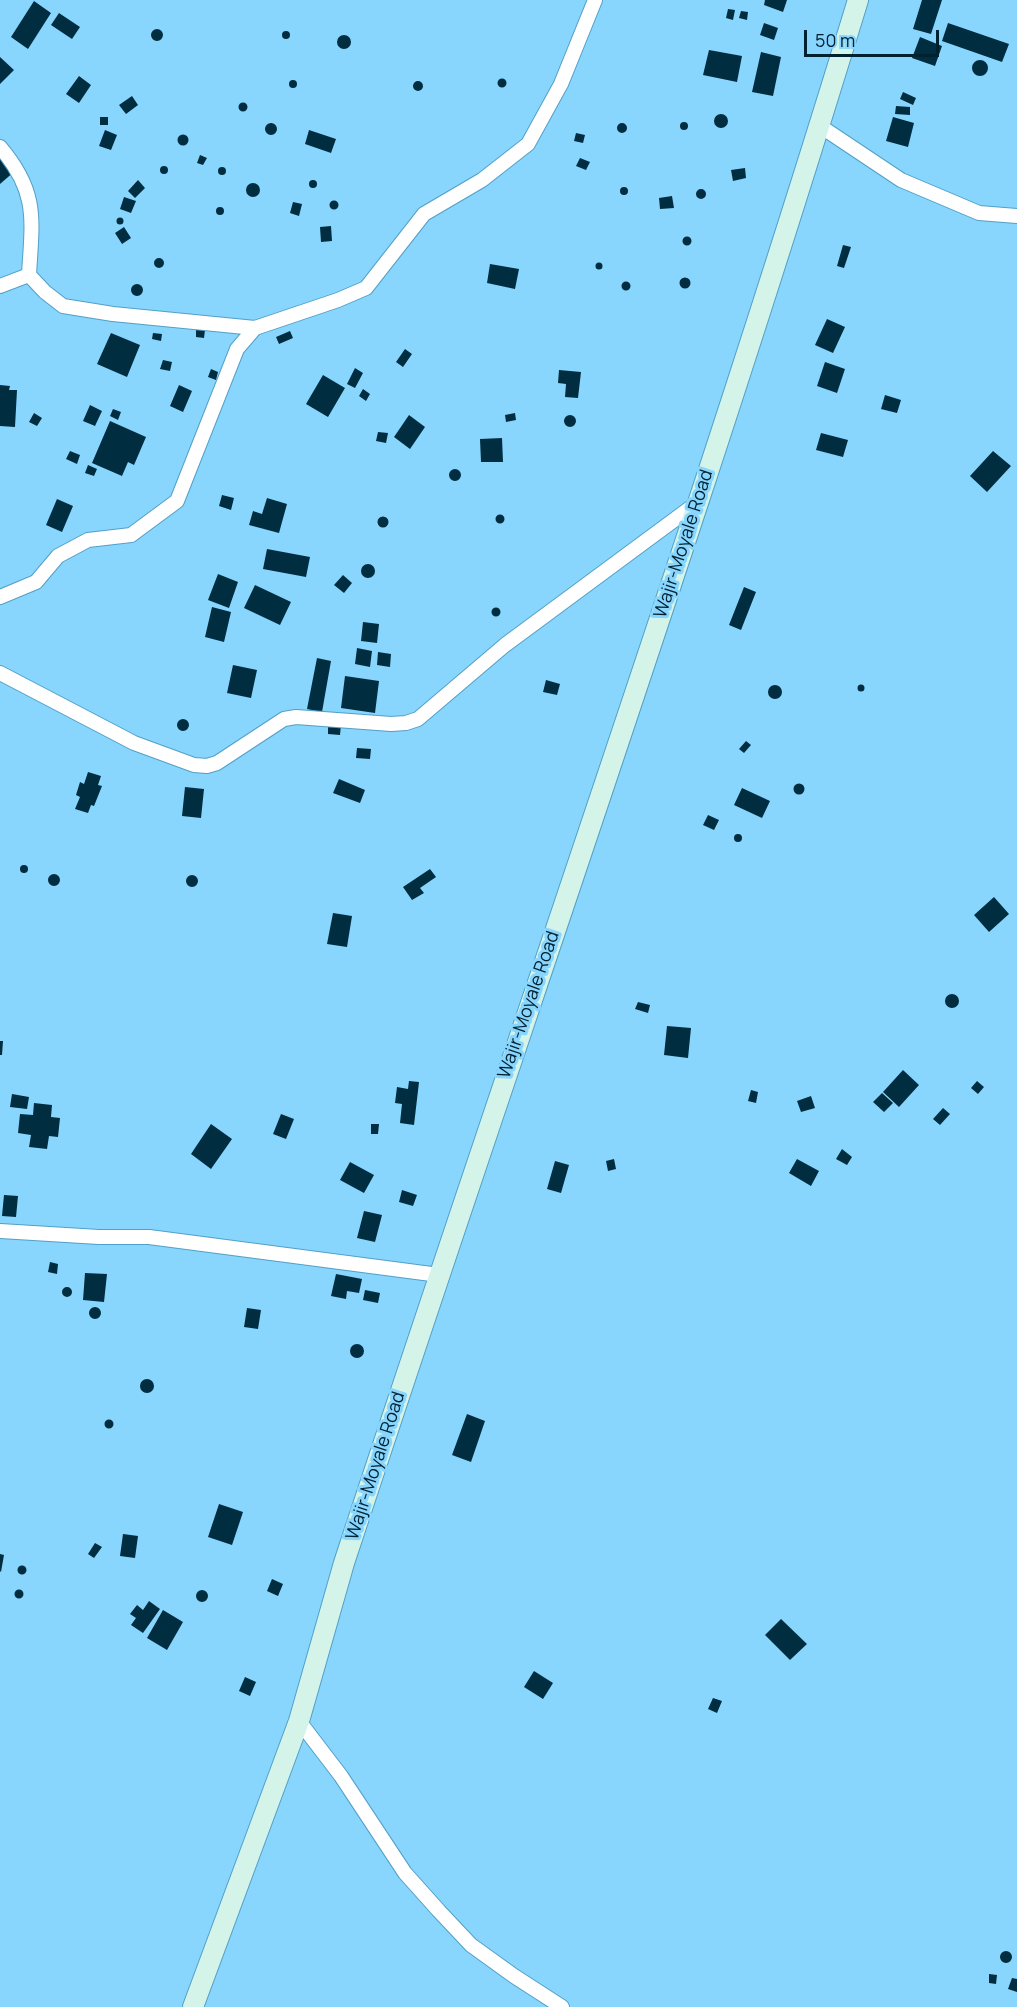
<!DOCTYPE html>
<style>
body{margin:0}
#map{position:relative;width:1017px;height:2007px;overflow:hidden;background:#88d5fe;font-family:Manrope,sans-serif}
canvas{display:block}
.scale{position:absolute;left:804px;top:30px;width:135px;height:27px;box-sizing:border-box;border:3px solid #00212f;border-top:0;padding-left:8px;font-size:18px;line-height:21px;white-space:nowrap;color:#00212f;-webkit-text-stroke:4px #88d5fe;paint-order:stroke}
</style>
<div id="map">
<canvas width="1017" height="2007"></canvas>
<div class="scale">50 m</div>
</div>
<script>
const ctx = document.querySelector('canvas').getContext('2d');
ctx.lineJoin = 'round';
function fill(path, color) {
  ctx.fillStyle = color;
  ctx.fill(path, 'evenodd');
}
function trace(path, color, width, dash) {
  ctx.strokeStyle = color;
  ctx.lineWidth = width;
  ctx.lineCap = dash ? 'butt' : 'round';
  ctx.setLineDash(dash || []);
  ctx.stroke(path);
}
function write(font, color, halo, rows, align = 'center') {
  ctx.font = font + ' Manrope,sans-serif';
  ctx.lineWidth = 6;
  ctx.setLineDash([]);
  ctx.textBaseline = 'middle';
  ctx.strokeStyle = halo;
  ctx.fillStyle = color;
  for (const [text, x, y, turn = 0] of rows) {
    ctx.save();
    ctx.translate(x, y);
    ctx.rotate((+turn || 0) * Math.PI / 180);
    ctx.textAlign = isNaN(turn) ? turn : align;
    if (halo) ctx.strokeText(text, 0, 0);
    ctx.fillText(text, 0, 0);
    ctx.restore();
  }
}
fill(new Path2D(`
 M765,0H787L783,12L764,5Z
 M922,0H942L931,34L913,29Z
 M34,1L51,13L28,49L11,37Z
 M728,9L735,10L733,20L726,18Z
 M741,11L748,12L747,20L739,18Z
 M59,13L80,27L72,39L51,25Z
 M764,23L778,28L774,40L760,35Z
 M948,23L1009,44L1002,62L942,41Z
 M151 35a6 6 0 1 1 12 0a6 6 0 1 1-12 0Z
 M282 35a4 4 0 1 1 8 0a4 4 0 1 1-8 0Z
 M337 42a7 7 0 1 1 14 0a7 7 0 1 1-14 0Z
 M920,37L942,46L935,66L912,58Z
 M709,50L742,56L737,82L703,75Z
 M761,52L781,57L773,96L752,92Z
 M0,57L14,70L0,84Z
 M972 68a8 8 0 1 1 16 0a8 8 0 1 1-16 0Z
 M79,76L91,85L79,103L66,94Z
 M497.5 83a4.5 4.5 0 1 1 9 0a4.5 4.5 0 1 1-9 0Z
 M289 84a4 4 0 1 1 8 0a4 4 0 1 1-8 0Z
 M413 86a5 5 0 1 1 10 0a5 5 0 1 1-10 0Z
 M903,92L916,98L913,105L900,99Z
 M132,96L138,105L126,114L119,105Z
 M238.5 107a4.5 4.5 0 1 1 9 0a4.5 4.5 0 1 1-9 0Z
 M896,106L910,107V115L895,114Z
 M714 121a7 7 0 1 1 14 0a7 7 0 1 1-14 0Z
 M100,117H108V125H100Z
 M893,117L914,123L908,147L886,141Z
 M680 126a4 4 0 1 1 8 0a4 4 0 1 1-8 0Z
 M265 129a6 6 0 1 1 12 0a6 6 0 1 1-12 0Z
 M617 128a5 5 0 1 1 10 0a5 5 0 1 1-10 0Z
 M105,130L117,135L111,150L99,146Z
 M309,130L336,139L331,153L305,144Z
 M576,133L585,135L583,143L574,141Z
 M177.5 140a5.5 5.5 0 1 1 11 0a5.5 5.5 0 1 1-11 0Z
 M0,154L15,171L0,184Z
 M200,155L207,158L203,165L197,163Z
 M580,158L590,162L586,170L576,166Z
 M160 170a4 4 0 1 1 8 0a4 4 0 1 1-8 0Z
 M218 171a4 4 0 1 1 8 0a4 4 0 1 1-8 0Z
 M745,168L746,178L733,181L731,170Z
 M309 184a4 4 0 1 1 8 0a4 4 0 1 1-8 0Z
 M138,180L145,188L135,198L128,191Z
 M246 190a7 7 0 1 1 14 0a7 7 0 1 1-14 0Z
 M620 191a4 4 0 1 1 8 0a4 4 0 1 1-8 0Z
 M696 194a5 5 0 1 1 10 0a5 5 0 1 1-10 0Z
 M672,196L674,208L660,209L659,198Z
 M124,197L136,201L131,213L120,209Z
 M329.5 205a4.5 4.5 0 1 1 9 0a4.5 4.5 0 1 1-9 0Z
 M293,202L302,204L299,216L290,213Z
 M216 211a4 4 0 1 1 8 0a4 4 0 1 1-8 0Z
 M116.5 221a3.5 3.5 0 1 1 7 0a3.5 3.5 0 1 1-7 0Z
 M331,226L332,241L321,242L320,227Z
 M124,227L131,238L122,244L115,233Z
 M682.5 241a4.5 4.5 0 1 1 9 0a4.5 4.5 0 1 1-9 0Z
 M843,245L851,247L844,268L837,266Z
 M154 263a5 5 0 1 1 10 0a5 5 0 1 1-10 0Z
 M595.5 266a3.5 3.5 0 1 1 7 0a3.5 3.5 0 1 1-7 0Z
 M490,264L519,269L515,289L487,283Z
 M679.5 283a5.5 5.5 0 1 1 11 0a5.5 5.5 0 1 1-11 0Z
 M621.5 286a4.5 4.5 0 1 1 9 0a4.5 4.5 0 1 1-9 0Z
 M131 290a6 6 0 1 1 12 0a6 6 0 1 1-12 0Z
 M827,319L845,327L833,353L815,345Z
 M196,329L205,330L204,338L196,337Z
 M290,331L293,338L279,344L276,337Z
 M111,333L140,345L127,377L97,364Z
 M153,333L162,334L161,341L152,339Z
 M405,349L412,354L403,367L396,362Z
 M163,360L172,362L170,371L160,369Z
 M825,362L845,369L837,393L817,386Z
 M355,368L363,373L355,388L347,384Z
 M211,369L218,372L216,380L208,377Z
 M559,370L581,372L578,398L565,397L566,384L558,383Z
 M323,375L345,388L328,417L306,404Z
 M0,385L10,386L9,390H17L15,427L0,426Z
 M179,385L192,391L183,412L170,406Z
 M363,389L370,394L366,401L359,396Z
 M885,395L901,400L897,413L881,409Z
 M90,405L102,411L95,426L83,421Z
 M113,409L121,412L118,420L110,416Z
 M34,413L42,418L37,426L29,422Z
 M515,413L516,420L506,422L505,415Z
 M564 421a6 6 0 1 1 12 0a6 6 0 1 1-12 0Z
 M409,415L425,427L410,449L394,437Z
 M110,421L146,437L134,465L128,462L122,476L92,463Z
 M378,432L388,433L386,443L376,441Z
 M821,433L848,440L843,457L816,450Z
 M502,438L503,462H481L480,439Z
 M70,451L80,455L77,464L66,459Z
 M993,451L1011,466L987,492L970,476Z
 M88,465L97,469L94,476L85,473Z
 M449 475a6 6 0 1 1 12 0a6 6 0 1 1-12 0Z
 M222,495L234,498L231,510L219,506Z
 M267,498L287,504L279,533L249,525L253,511L262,514Z
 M57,499L73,506L62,532L46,525Z
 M495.5 519a4.5 4.5 0 1 1 9 0a4.5 4.5 0 1 1-9 0Z
 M377.5 522a5.5 5.5 0 1 1 11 0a5.5 5.5 0 1 1-11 0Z
 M267,549L310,557L306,577L263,569Z
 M361 571a7 7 0 1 1 14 0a7 7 0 1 1-14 0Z
 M218,574L238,582L229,608L208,600Z
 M343,575L352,583L344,593L334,585Z
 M255,585L291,602L280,625L244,608Z
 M744,587L756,592L741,630L729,625Z
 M212,607L231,612L224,642L205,637Z
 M491.5 612a4.5 4.5 0 1 1 9 0a4.5 4.5 0 1 1-9 0Z
 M363,622L379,624L377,643L361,641Z
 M357,648L372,651L370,667L355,664Z
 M378,652L391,654L390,667L377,665Z
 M317,658L331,661L322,712L307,709Z
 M233,665L257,670L251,698L227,693Z
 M345,676L379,681L375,713L341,708Z
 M546,680L560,684L557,695L543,692Z
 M857.5 688a3.5 3.5 0 1 1 7 0a3.5 3.5 0 1 1-7 0Z
 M768 692a7 7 0 1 1 14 0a7 7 0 1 1-14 0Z
 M177 725a6 6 0 1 1 12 0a6 6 0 1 1-12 0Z
 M328,725H341L340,735L328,734Z
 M746,741L751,745L744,753L739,749Z
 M357,748L371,749L370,759L356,758Z
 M88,772L101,776L98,785L102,786L94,806L91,805L88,813L75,809L80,797L76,795L80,782L84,784Z
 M339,779L365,790L360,803L333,793Z
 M793.5 789a5.5 5.5 0 1 1 11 0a5.5 5.5 0 1 1-11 0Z
 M185,787L204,789L201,818L182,816Z
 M742,788L770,801L762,818L734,805Z
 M708,815L719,820L714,830L703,825Z
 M734 838a4 4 0 1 1 8 0a4 4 0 1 1-8 0Z
 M20 869a4 4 0 1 1 8 0a4 4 0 1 1-8 0Z
 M430,869L436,877L420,888L424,893L412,900L403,887Z
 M48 880a6 6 0 1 1 12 0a6 6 0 1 1-12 0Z
 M186 881a6 6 0 1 1 12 0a6 6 0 1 1-12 0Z
 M994,897L1009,914L989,932L974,915Z
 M333,913L352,916L347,947L327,944Z
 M945 1001a7 7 0 1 1 14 0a7 7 0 1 1-14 0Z
 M638,1002L650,1005L648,1013L635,1009Z
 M667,1026L691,1028L688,1058L664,1055Z
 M0,1041H3L2,1055H0Z
 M903,1070L919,1085L899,1107L883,1092Z
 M409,1081L419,1082L414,1125L400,1123L402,1104L395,1103L397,1087L408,1089Z
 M977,1081L984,1087L978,1094L971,1088Z
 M751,1090L758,1092L756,1103L748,1101Z
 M882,1093L893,1103L884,1112L873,1102Z
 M12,1094L29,1097L27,1109L10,1107Z
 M811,1096L815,1108L801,1112L797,1101Z
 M34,1103L52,1105L51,1117L60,1118L58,1137L49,1136L47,1149L29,1147L31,1135L18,1133L20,1114L33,1115Z
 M943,1108L950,1114L940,1125L933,1119Z
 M281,1114L294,1119L286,1139L273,1134Z
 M211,1124L232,1139L211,1169L191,1154Z
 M371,1124H379L378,1134H371Z
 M842,1149L852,1157L847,1165L836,1159Z
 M614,1159L616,1169L608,1171L606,1161Z
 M797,1159L819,1171L811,1186L789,1173Z
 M555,1161L569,1165L561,1193L547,1189Z
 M350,1162L374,1175L364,1193L340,1180Z
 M402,1190L417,1195L413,1206L399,1202Z
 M4,1195L18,1196L16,1217L2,1216Z
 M364,1211L382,1215L375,1242L357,1238Z
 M50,1262L58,1264L57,1274L48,1272Z
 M85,1273L107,1274L104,1302L83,1300Z
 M336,1274L362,1279L359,1293L347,1291L346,1299L331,1296Z
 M62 1292a5 5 0 1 1 10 0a5 5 0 1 1-10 0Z
 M365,1290L380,1293L378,1303L363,1300Z
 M89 1313a6 6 0 1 1 12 0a6 6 0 1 1-12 0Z
 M247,1308L261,1310L258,1329L244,1327Z
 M350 1351a7 7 0 1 1 14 0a7 7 0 1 1-14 0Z
 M140 1386a7 7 0 1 1 14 0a7 7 0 1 1-14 0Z
 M467,1414L485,1421L471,1462L452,1455Z
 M104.5 1424a4.5 4.5 0 1 1 9 0a4.5 4.5 0 1 1-9 0Z
 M219,1504L243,1512L232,1545L208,1537Z
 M123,1534L138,1536L135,1558L120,1556Z
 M95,1543L102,1547L94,1558L88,1554Z
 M0,1554L4,1555L1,1572L0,1571Z
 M17.5 1570a4.5 4.5 0 1 1 9 0a4.5 4.5 0 1 1-9 0Z
 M272,1579L283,1584L278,1596L267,1591Z
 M14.5 1594a4.5 4.5 0 1 1 9 0a4.5 4.5 0 1 1-9 0Z
 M196 1596a6 6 0 1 1 12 0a6 6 0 1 1-12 0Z
 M149,1601L160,1609L143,1633L131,1625L136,1618L130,1614L137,1605L143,1610Z
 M163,1610L183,1622L167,1650L147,1638Z
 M781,1619L807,1644L790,1660L765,1635Z
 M534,1671L553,1683L543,1699L524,1687Z
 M245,1677L256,1682L250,1696L239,1691Z
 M713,1698L722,1701L717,1713L708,1709Z
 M1000 1957a6 6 0 1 1 12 0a6 6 0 1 1-12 0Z
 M989,1974L997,1975L996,1984L989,1983Z
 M1012,1978L1017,1979V1992L1008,1989Z`), '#002e40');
const street = new Path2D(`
 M820,126L901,180L979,213L1017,216
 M0,147C39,193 32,220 29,275
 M0,286L29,275L45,292L63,306L113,314L255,328
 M0,597L36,582L58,556L88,540L131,535L177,501L237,349L255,328L338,300L366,288L424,214L482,180L528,144L561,84L595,0
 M0,673L134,743L194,765L207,766L217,763L284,719L296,717L391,724L406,723L418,719L505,645L697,503
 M0,1231L99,1237H149L439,1275
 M299,1721L341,1776L405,1873L439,1911L471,1945L514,1976L562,2007`);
const secondary = new Path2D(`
 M193,2007L299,1721L344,1563C515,1042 698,524 858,0`);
trace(street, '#52a0c6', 16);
trace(secondary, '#52a0c6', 22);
trace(street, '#fff', 14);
trace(secondary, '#d4f4ea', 20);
write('18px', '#00212f', '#88d5fe', [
 ["Wajir-Moyale Road",684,544,-72],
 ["Wajir-Moyale Road",529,1005,-71],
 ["Wajir-Moyale Road",376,1466,-72]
]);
</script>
